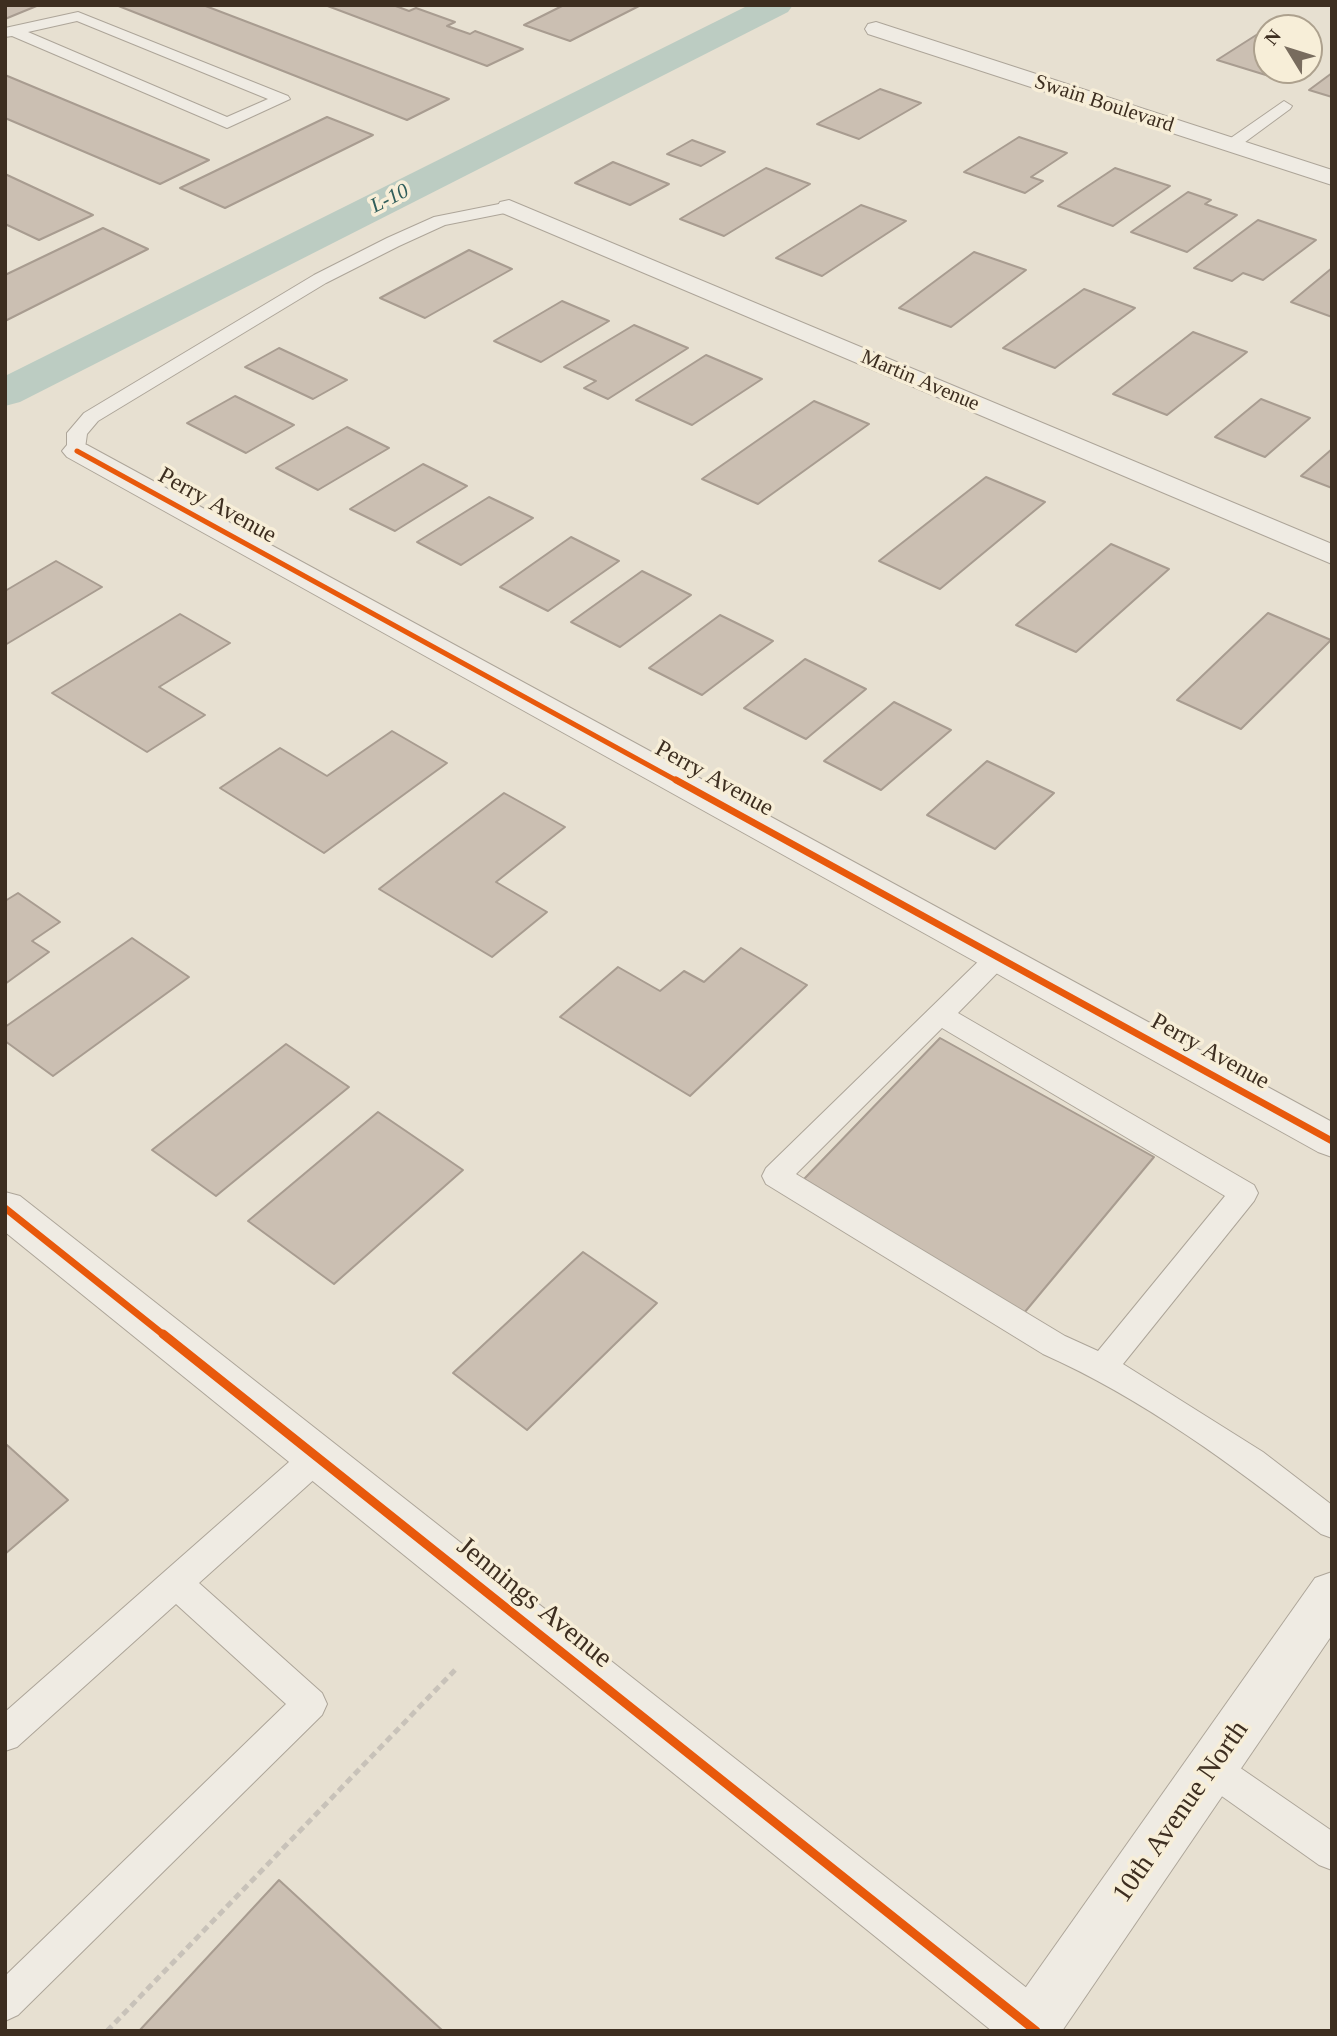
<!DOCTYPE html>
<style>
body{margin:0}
#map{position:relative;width:1337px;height:2036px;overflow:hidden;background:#e7e0d1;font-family:"Times New Roman",serif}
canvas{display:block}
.frame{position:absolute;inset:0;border:7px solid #3d2e20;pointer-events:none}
.north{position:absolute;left:1253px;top:14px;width:70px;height:70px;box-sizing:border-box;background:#f7eed8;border:2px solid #ada18e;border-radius:50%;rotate:308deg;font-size:19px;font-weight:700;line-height:28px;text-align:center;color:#3d2e20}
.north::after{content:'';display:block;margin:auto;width:24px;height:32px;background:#786c5e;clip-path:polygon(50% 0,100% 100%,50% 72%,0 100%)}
</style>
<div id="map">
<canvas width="1337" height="2036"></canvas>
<div class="frame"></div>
<div class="north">N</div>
</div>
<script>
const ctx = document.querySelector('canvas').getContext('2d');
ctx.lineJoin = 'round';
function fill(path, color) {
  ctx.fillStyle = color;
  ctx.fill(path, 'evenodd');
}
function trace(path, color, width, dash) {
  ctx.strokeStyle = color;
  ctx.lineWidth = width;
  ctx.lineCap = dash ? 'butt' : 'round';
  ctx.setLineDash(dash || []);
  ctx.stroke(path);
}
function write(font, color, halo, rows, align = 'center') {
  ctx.font = font + ' "Times New Roman",serif';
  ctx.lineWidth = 7;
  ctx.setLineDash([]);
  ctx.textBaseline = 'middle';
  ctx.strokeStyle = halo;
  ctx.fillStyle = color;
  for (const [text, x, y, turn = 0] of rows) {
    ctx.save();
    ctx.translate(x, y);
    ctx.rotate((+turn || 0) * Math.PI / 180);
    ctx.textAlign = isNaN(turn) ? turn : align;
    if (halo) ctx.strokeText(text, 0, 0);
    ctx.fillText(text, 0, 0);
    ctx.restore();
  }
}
fill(new Path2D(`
 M749,5H793L788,12L20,402L5,406V376Z`), '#bcccc2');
const building = new Path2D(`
 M5,5H39L5,19Z
 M116,5H203L449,99L407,120Z
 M325,5H393L409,11L416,8L455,22L447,26L470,34L475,31L523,49L487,66Z
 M564,5H641L570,41L524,25Z
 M1272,25L1282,28H1267V70H1278L1269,76L1217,60Z
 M1332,73V97L1309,90Z
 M5,75L209,160L160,184L5,118Z
 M880,89L921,103L859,139L817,124Z
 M327,117L373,135L225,208L180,188Z
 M1019,137L1067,153L1031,177L1043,181L1025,193L964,172Z
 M692,140L725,152L701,166L667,154Z
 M613,162L669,184L630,205L575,183Z
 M766,168L810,184L724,236L680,219Z
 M1115,168L1170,186L1113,226L1058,206Z
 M5,174L93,215L39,240L5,224Z
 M1188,192L1211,200L1205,204L1237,215L1187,252L1131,232Z
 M861,205L906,221L822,276L776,258Z
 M1258,220L1316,240L1263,280L1243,273L1232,281L1194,268Z
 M103,228L148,249L5,321V275Z
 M469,250L512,269L425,318L380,298Z
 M974,252L1026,270L951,327L899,308Z
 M1332,268V317L1291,302Z
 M1084,289L1135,308L1055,368L1003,348Z
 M562,301L609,321L541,362L494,341Z
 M634,325L688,348L608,399L584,388L596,381L564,367Z
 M1193,332L1247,352L1167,415L1113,394Z
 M279,348L347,380L313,399L245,367Z
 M706,355L762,379L692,425L636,400Z
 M235,396L294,425L246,453L187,423Z
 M1261,399L1310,418L1265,457L1215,437Z
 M814,401L869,424L758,504L702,479Z
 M347,427L389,448L318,490L276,468Z
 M1332,449V488L1301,476Z
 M423,464L467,486L395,531L350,509Z
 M986,477L1045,502L940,589L879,561Z
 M489,497L533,518L461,565L417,542Z
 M571,537L619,561L548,611L500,587Z
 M1111,544L1169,569L1076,652L1016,625Z
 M56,561L102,587L5,645V591Z
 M642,571L691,595L620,647L571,622Z
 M1268,613L1331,640L1241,729L1177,700Z
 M180,614L230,643L159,687L205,715L147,752L52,693Z
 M720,615L773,641L702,695L649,668Z
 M805,659L866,689L806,739L744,708Z
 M894,702L951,730L881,790L824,761Z
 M392,731L447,763L324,853L220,788L280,748L327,776Z
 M987,761L1054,793L995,849L927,815Z
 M504,793L565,827L496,882L547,912L492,957L379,889Z
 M18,893L60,922L32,941L49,952L5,984V901Z
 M132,938L189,977L53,1076L5,1041V1027Z
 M741,948L807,985L690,1096L560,1017L618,967L660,991L684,971L704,982Z
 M940,1038L1154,1157L1024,1313L804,1179Z
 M286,1044L349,1087L216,1196L152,1150Z
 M378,1112L463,1170L334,1284L248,1221Z
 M583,1252L657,1303L527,1430L453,1373Z
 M7,1445L68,1500L5,1554V1447Z
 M279,1880L443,2031H139Z`);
fill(building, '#cbbfb2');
trace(building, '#a89c90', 2);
const service = new Path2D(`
 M78,12L288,96L290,99L227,128L12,36L5,37V28ZM77,21L268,99L227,117L28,32Z
 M1284,101L1292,106L1290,109L1237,148H1225V142Z
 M509,202L515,203L518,207L515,211L445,225L399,246L326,283L98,421L87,434L84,455L77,457L67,451V433L84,413L314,275L387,238L434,217Z
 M998,948L1007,951L1011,957L1007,963L958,1013L1254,1185L1258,1193L1254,1201L1123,1364L1263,1452L1332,1505V1538L1321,1534C1234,1466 1144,1399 1043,1354L766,1184L762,1176L766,1168L989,951ZM942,1028L1225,1196L1098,1351L1065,1336L796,1174Z
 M317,1443L328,1447L333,1457L328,1467L199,1583L322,1693L327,1704L322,1715L18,2015L5,2021V1976L286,1704L176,1604L17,1747L5,1751V1712L306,1447Z
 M1211,1751L1223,1756L1332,1831V1870L1319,1865L1199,1780L1194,1768L1199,1756Z`);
const minor = new Path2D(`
 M876,22L1332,170V185L868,34L865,29L868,24Z
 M509,200L1332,544V564L500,212L497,207L500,202Z
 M77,442L87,445L1332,1122V1157L1318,1152L67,457L62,451L67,445Z
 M5,1192L20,1196L1056,2011L1064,2031H992L5,1232Z`);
const tertiary = new Path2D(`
 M1332,1572V1635L1062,2031H1001L1009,2011L1315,1578Z`);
trace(service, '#ada599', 2);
trace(minor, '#ada599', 2);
trace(tertiary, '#ada599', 2);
trace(new Path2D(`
 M107,2031L455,1670`), '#c8c2b9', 5, [7, 4.5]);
fill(service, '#efebe3');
fill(minor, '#efebe3');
fill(tertiary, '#efebe3');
trace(new Path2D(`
 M77,451L679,782`), '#e8590c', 5);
trace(new Path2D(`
 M676,780L1332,1141
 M5,1208L165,1336`), '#e8590c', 7);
trace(new Path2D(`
 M163,1334L1036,2031`), '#e8590c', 9);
write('21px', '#3d2e20', '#f7eed8', [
 ["Swain Boulevard",1104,104,18],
 ["Martin Avenue",920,381,23]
]);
write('italic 21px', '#2f5d5a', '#f7eed8', [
 ["L-10",390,199,-27]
]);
write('24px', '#3d2e20', '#f7eed8', [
 ["Perry Avenue",217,506,29],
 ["Perry Avenue",714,779,29],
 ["Perry Avenue",1210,1052,29]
]);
write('28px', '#3d2e20', '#f7eed8', [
 ["Jennings Avenue",534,1603,39],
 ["10th Avenue North",1181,1812,-55]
]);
</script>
